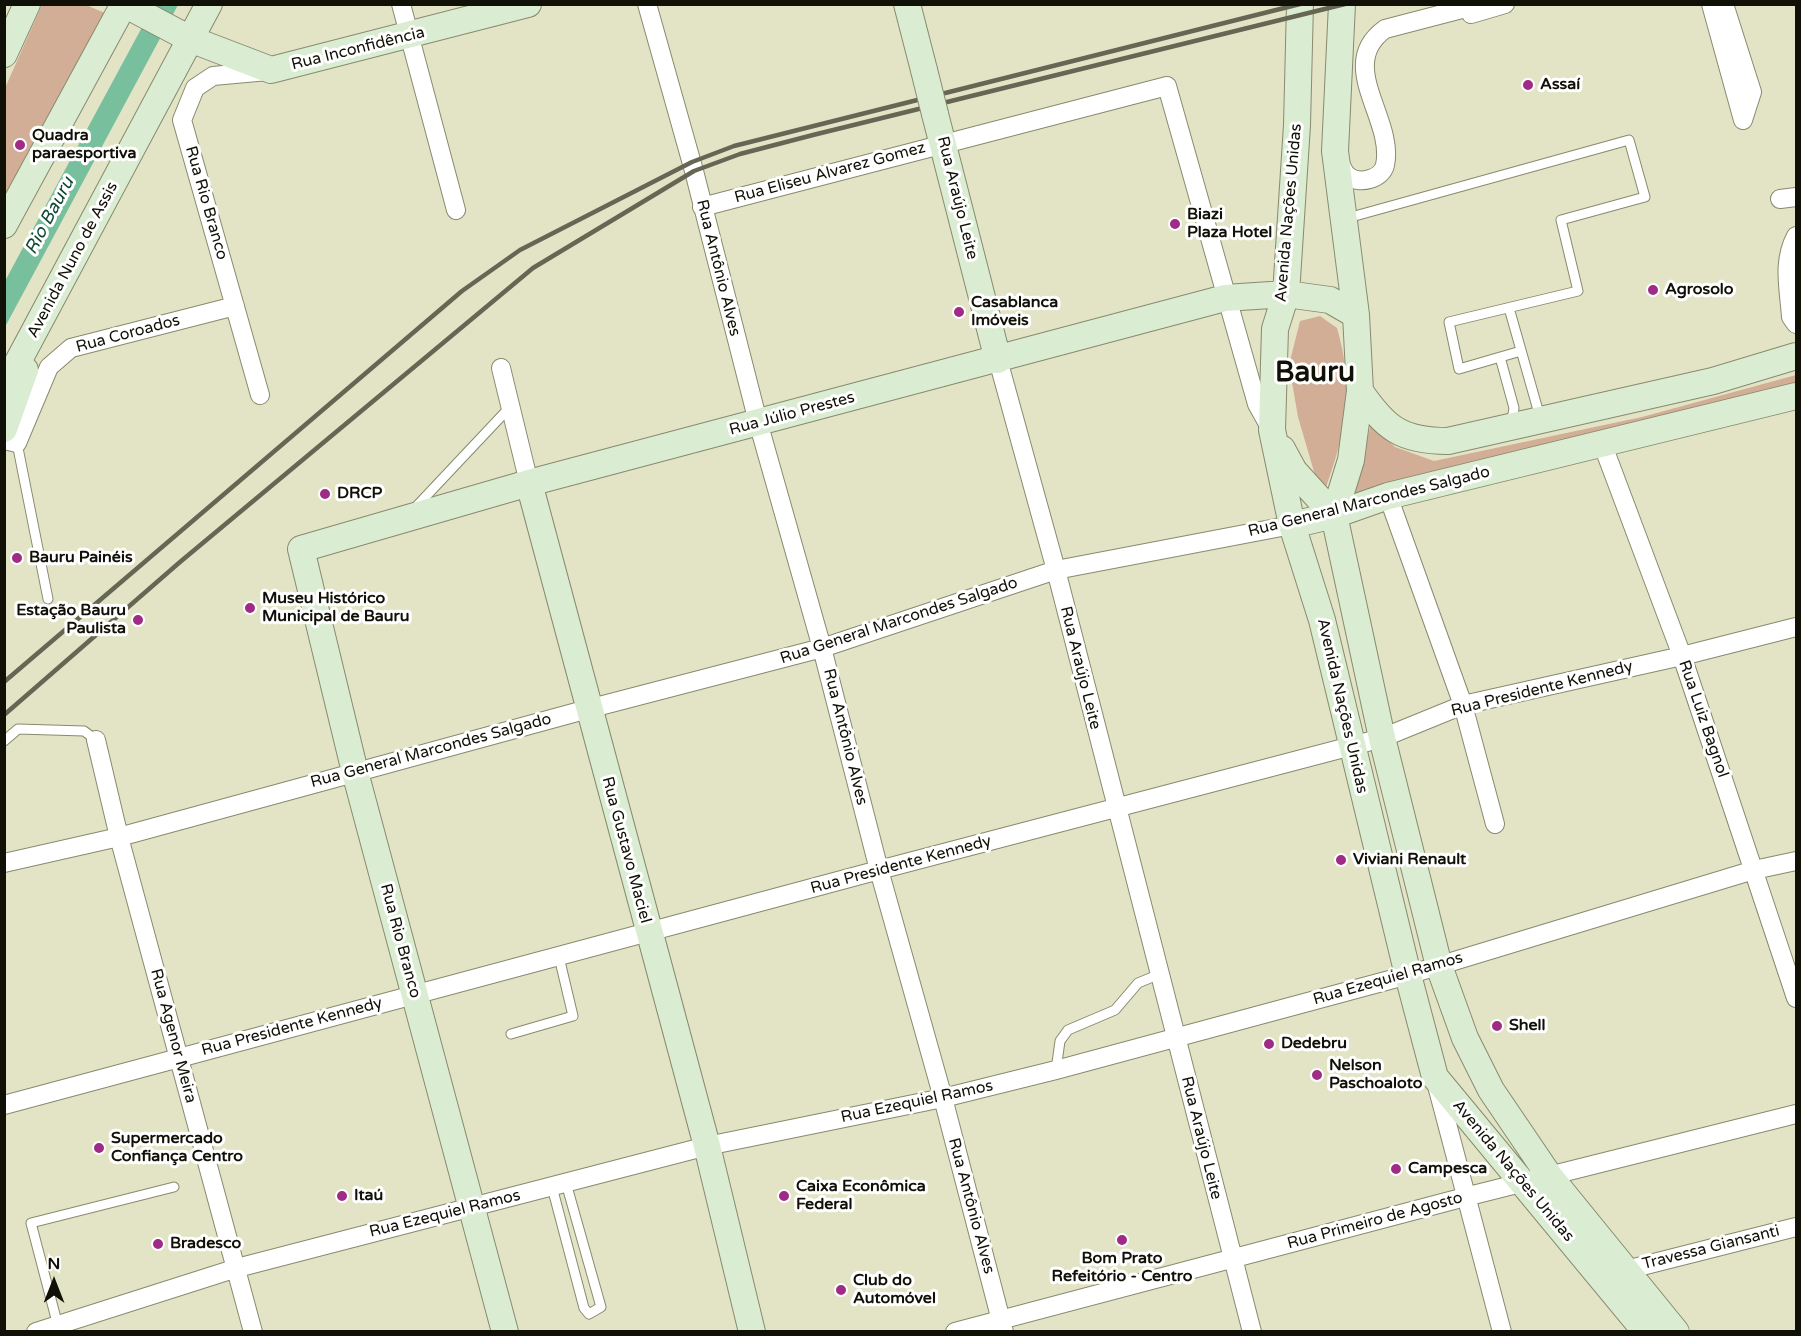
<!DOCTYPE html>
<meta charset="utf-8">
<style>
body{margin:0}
#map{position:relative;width:1801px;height:1336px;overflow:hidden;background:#e3e4c6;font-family:"Varela Round",sans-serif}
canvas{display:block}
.frame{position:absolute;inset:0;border:6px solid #101006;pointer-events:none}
.north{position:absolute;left:24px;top:1252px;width:60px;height:60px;-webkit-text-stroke:4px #fff;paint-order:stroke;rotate:0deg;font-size:16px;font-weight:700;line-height:24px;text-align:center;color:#101006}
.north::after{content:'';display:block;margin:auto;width:21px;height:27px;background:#101006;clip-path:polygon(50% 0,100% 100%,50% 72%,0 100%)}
</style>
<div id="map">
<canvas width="1801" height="1336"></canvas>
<div class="frame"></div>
<div class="north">N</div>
</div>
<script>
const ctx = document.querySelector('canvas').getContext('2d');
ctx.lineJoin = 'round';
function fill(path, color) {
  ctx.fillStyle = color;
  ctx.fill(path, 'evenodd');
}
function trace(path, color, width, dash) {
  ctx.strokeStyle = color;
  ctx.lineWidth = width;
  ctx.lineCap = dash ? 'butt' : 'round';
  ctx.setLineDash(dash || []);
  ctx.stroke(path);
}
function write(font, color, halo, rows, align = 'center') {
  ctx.font = font + ' "Varela Round",sans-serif';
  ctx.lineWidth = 6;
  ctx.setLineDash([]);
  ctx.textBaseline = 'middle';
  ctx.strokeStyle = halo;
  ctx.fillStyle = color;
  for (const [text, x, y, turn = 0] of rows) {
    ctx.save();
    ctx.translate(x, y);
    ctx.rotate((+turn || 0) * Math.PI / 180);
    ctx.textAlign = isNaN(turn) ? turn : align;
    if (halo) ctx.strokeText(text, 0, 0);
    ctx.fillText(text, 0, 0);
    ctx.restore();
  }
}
fill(new Path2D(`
 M42,5H86L105,13L5,203V88Z
 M1320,316L1337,328C1354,387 1347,429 1326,487L1317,482L1298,417L1289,365L1300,321Z
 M1796,375V385L1355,495L1371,423L1395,447L1434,461L1642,417Z`), '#d1ae95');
fill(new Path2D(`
 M154,5H178L5,327V281Z`), '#78bf9e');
const lane = new Path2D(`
 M1344,219L1629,140L1645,197L1561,220L1578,291L1449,322L1459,369L1521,351
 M1509,308L1538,410L1546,413
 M1500,357L1514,408L1511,425
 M17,443L48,599
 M413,510L510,407
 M4,741L18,729L84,731L96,740
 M511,1034L573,1016L559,957
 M1056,1070L1060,1041L1068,1030L1115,1010L1138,983L1160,974
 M552,1187L584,1308L589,1314L601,1307L566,1183
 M58,1326L31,1223L174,1187`);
const street = new Path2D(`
 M401,4L456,210
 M647,4L694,171L758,422L822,648L879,870L943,1098L1004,1332
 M1711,4L1743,120L1752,92L1724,4
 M1471,14L1505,4
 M1339,160C1341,165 1343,172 1348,176C1359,185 1382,179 1385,165C1395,119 1335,65 1385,29L1481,4
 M1780,199L1796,197
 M702,207L1167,86L1257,404L1271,429
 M1796,236C1782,262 1789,288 1791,317L1796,324
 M998,360L1056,570L1252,1332
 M501,368L529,483
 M260,395L182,120L195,88L213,76L268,71
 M4,440L17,443L49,367L71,348L235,306
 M1602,443L1682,656L1796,998
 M1388,496L1463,705L1495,824
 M96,740L119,837L253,1332
 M4,863L119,837L588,709L822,648L1056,570L1292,525
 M1436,1082L1502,1332
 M4,1105L879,870L1382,738L1463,705L1682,656L1796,627
 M1626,1270L1796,1227
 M36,1332L237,1268L707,1146L943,1098L1056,1070L1408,975L1754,870L1796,861
 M955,1332L1465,1197L1796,1114`);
const secondary = new Path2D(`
 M907,4L924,70
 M1300,4L1297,125L1286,294L1275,329L1272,430L1292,525L1322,620L1408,975L1435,1077L1646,1332
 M1342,4L1335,151L1356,315L1360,391L1351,460L1334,515L1382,738L1439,966L1465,1038L1491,1090L1550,1177L1676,1332
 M4,54L27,4
 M935,114L998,360
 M4,225L124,4L190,39L271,70L528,4
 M4,388L209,4
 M1360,391C1385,428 1401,441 1448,441L1713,381L1796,356
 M4,429L25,370
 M1282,449L1294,471L1334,515
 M529,483L707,1146L752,1332
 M1292,525L1334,515L1388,496L1796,396
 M505,1332L355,772L301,549L529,483L1225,298L1286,294L1330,300L1356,315`);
trace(lane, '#888a6e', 11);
trace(street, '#888a6e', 20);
trace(secondary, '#888a6e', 28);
trace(lane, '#fff', 9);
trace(street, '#fff', 18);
trace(secondary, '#daecd2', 26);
trace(new Path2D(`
 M4,682L462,291L520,250L692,162L734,146L1300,4
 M4,715L180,562L533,268L694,171L740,154L813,135L1345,4`), '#656654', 4.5);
const secondaryBridge = new Path2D(`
 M924,70L935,114`);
trace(secondaryBridge, '#888a6e', 28, []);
trace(secondaryBridge, '#daecd2', 26);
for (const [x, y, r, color] of [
 [1528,85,6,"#9f2b86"],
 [20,145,6,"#9f2b86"],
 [1175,224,6,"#9f2b86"],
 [1653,290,6,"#9f2b86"],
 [959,312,6,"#9f2b86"],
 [325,494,6,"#9f2b86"],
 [17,558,6,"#9f2b86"],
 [250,608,6,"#9f2b86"],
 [138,620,6,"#9f2b86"],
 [1341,860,6,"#9f2b86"],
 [1497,1026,6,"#9f2b86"],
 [1269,1044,6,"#9f2b86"],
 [1317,1075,6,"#9f2b86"],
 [99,1148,6,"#9f2b86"],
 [1396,1169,6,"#9f2b86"],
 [342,1196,6,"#9f2b86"],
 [784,1196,6,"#9f2b86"],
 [1122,1240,6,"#9f2b86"],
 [158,1244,6,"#9f2b86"],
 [841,1290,6,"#9f2b86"]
]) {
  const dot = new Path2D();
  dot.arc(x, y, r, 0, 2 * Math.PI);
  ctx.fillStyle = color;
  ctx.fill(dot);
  trace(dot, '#fff', 2);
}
write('16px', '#101006', '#fff', [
 ["Rua Inconfidência",358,49,-14],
 ["Rua Eliseu Alvarez Gomez",830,173,-15],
 ["Rua Araújo Leite",957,198,76],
 ["Rua Rio Branco",206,203,74],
 ["Avenida Nações Unidas",1289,213,-85],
 ["Avenida Nuno de Assis",73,260,-62],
 ["Rua Antônio Alves",718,268,76],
 ["Rua Coroados",128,334,-15],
 ["Rua Júlio Prestes",792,414,-15],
 ["Rua General Marcondes Salgado",1369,502,-14],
 ["Rua General Marcondes Salgado",899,621,-18],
 ["Rua Araújo Leite",1080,668,76],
 ["Rua Presidente Kennedy",1542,689,-14],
 ["Avenida Nações Unidas",1342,706,77],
 ["Rua Luiz Bagnol",1703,719,71],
 ["Rua Antônio Alves",845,737,76],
 ["Rua General Marcondes Salgado",431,751,-15],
 ["Rua Gustavo Maciel",626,850,75],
 ["Rua Presidente Kennedy",901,865,-15],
 ["Rua Rio Branco",400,941,75],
 ["Rua Ezequiel Ramos",1388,979,-16],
 ["Rua Presidente Kennedy",292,1027,-15],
 ["Rua Agenor Meira",173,1036,75],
 ["Rua Ezequiel Ramos",917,1102,-12],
 ["Rua Araújo Leite",1201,1138,76],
 ["Avenida Nações Unidas",1513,1171,50],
 ["Rua Antônio Alves",971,1206,75],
 ["Rua Ezequiel Ramos",445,1214,-14],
 ["Rua Primeiro de Agosto",1375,1221,-15],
 ["Travessa Giansanti",1711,1248,-14]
]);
write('bold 16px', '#101006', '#fff', [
 ["Assaí",1540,85],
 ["Quadra",32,136],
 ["paraesportiva",32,154],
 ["Biazi",1187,215],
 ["Plaza Hotel",1187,233],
 ["Agrosolo",1665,290],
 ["Casablanca",971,303],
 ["Imóveis",971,321],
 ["DRCP",337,494],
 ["Bauru Painéis",29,558],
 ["Museu Histórico",262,599],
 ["Municipal de Bauru",262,617],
 ["Estação Bauru",126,611,"right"],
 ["Paulista",126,629,"right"],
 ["Viviani Renault",1353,860],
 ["Shell",1509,1026],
 ["Dedebru",1281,1044],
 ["Nelson",1329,1066],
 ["Paschoaloto",1329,1084],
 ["Supermercado",111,1139],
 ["Confiança Centro",111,1157],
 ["Campesca",1408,1169],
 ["Caixa Econômica",796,1187],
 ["Federal",796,1205],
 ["Itaú",354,1196],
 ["Bradesco",170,1244],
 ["Bom Prato",1122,1259,"center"],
 ["Refeitório - Centro",1122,1277,"center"],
 ["Club do",853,1281],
 ["Automóvel",853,1299]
], 'left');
write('italic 18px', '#0e4832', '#fff', [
 ["Rio Bauru",50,216,-62]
]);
write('bold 28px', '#101006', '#fff', [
 ["Bauru",1315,374]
]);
</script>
